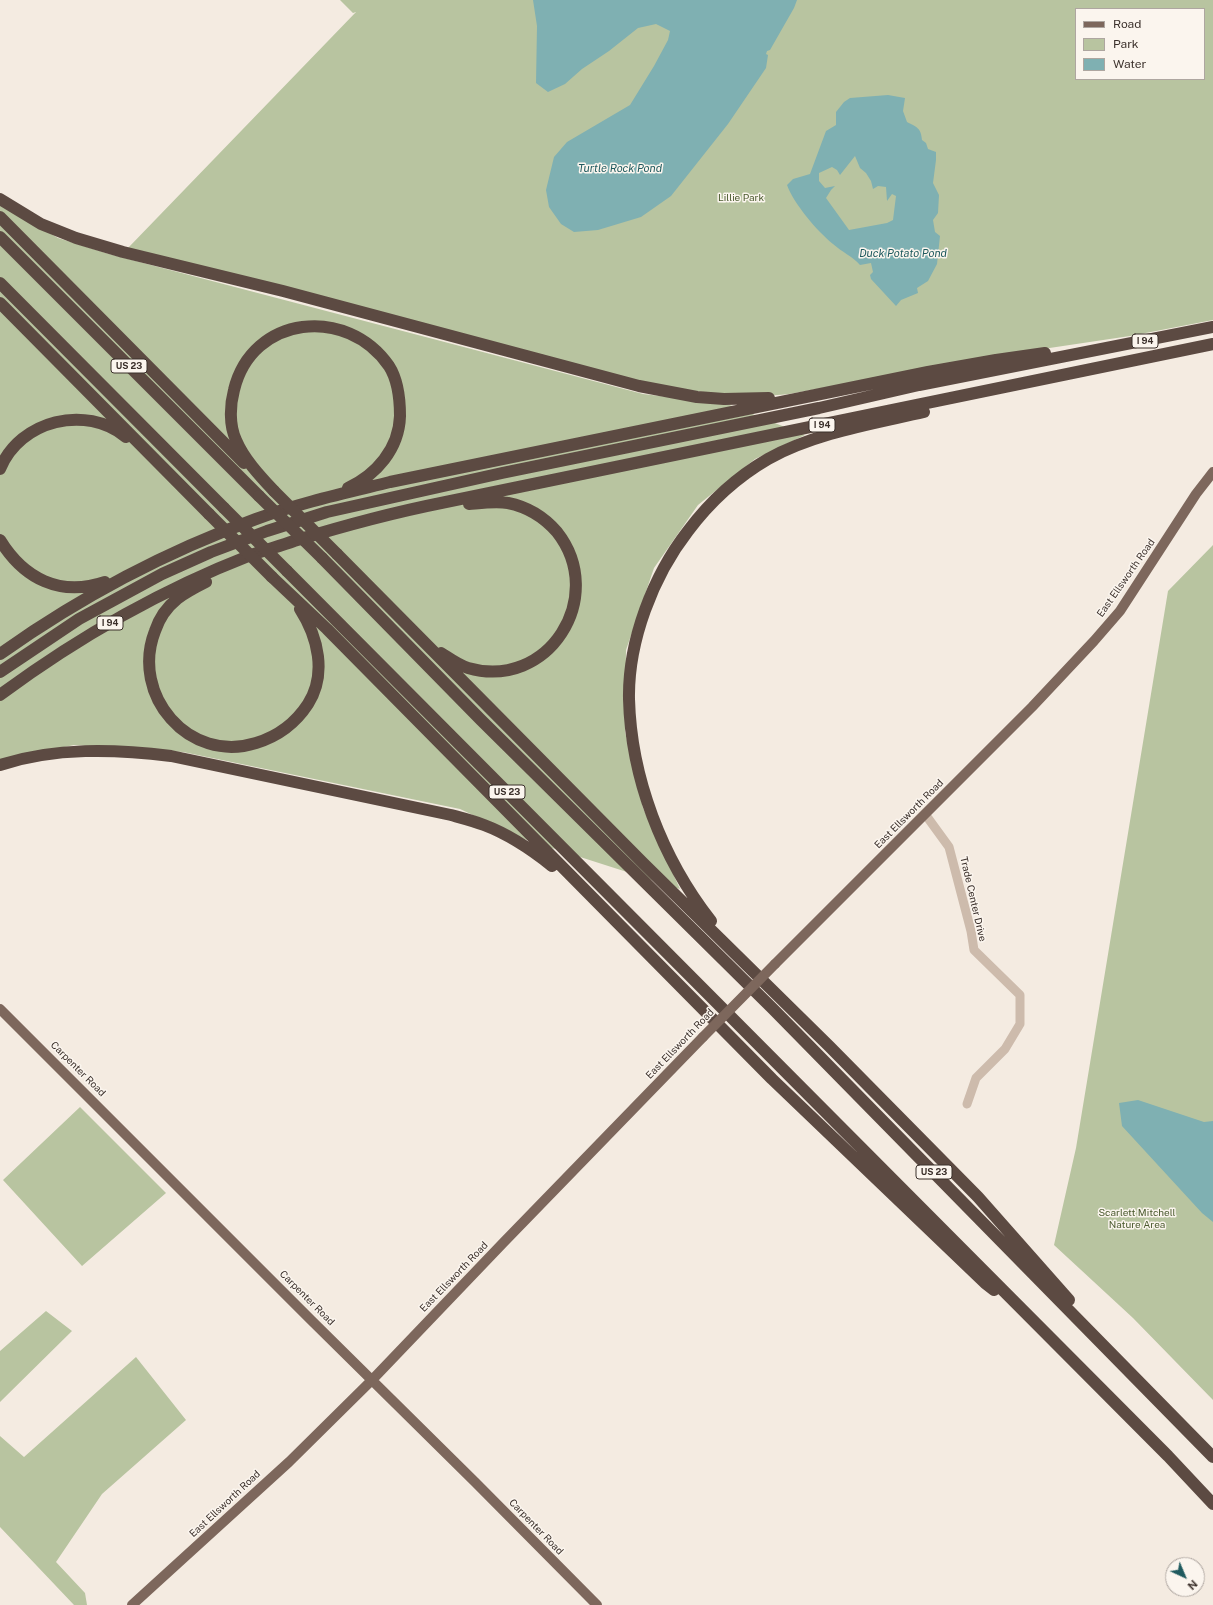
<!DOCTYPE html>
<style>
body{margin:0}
#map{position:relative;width:1213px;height:1605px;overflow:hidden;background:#f4ebe1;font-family:"Public Sans",sans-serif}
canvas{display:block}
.legend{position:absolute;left:1075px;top:8px;width:130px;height:72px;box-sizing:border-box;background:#fbf5ee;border:1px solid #aea6a0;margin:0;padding:5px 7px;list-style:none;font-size:12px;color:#3b302b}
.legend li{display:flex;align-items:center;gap:8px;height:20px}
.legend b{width:20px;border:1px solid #aea6a0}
.north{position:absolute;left:1165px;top:1557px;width:40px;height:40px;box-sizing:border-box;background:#fbf5ee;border:1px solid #aea6a0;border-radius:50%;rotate:136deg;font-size:11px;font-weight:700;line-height:16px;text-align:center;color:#3b302b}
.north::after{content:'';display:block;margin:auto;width:14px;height:18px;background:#1f5a5e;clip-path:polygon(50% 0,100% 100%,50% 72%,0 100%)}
</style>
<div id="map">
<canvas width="1213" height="1605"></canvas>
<ul class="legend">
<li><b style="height:5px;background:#7d675c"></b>Road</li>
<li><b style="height:11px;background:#b8c4a0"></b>Park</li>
<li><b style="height:11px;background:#7fb0b2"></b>Water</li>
</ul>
<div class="north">N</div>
</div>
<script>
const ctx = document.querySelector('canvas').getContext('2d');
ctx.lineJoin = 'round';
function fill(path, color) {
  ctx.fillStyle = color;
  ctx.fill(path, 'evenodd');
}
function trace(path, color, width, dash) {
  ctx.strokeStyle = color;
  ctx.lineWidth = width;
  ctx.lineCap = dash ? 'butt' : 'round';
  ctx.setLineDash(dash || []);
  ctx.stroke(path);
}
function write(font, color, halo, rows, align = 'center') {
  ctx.font = font + ' "Public Sans",sans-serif';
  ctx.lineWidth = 3;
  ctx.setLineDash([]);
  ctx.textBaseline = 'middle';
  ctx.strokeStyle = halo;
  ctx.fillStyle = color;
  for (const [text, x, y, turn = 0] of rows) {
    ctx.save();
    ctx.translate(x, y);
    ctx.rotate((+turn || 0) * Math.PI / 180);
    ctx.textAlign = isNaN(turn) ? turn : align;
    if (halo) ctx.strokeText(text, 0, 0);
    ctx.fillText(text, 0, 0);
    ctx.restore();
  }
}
fill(new Path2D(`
 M340,0H1213V320L1130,336L1016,353L789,394C746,399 706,392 663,387L128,248L356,12L353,13ZM1076,9H1204V79H1076Z
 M0,204L58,238L109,254L643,394L727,404L805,435L755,459L698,505L654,568L626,650L625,732L643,808L680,889L524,839L460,809L183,752L74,745L0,760Z
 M1213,545V1400L1133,1318L1054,1245L1076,1148L1168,591Z
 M80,1107L166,1193L82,1266L3,1180Z
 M46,1311L72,1331L0,1402V1351Z
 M136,1357L186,1420L102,1494L56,1562L85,1593L87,1605H74L0,1527V1436L24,1457Z`), '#b8c4a0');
fill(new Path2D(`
 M533,0H797L794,8L770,50L767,51L766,54L768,55L766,68L728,124L671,196L641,217L598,230L574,232L561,224L549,207L546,190L554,157L567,142L630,105L654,66L668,40L670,31L656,24L638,28L609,51L582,69L565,84L548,92L536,83L537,26Z
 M888,95L905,98L903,111L907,122C917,127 921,128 922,140L926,143L928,149L936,152V160L933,183L939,195L938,213L933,220L935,232L940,236L937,264L928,281L917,288L918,293L901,300L896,306L871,279L870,275L873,272L871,263L860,265C852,256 842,252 833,244C817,231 794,204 787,185L793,179L810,174L826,131L836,125V112L844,102L850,98ZM855,156L860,168L866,173L871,181L873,189L878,186L886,187L887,201L892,194L896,196L893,220L887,223L849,230L826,198L831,190L835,186L825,188L819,181V173L832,167L837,170L840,175Z
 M1138,1100L1204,1122L1213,1121V1222L1202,1213L1122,1126L1119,1103Z`), '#7fb0b2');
trace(new Path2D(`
 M925,814L949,847L971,931L974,950L1020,995V1024L1005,1049L976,1078L967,1104`), '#cdbbac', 9);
trace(new Path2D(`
 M775,964L1032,707L1094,641L1120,611L1196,494L1213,472
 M0,1009L311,1320L475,1482L597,1605
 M132,1605L289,1462L372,1380L503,1243L703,1037`), '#7d675c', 10);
trace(new Path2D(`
 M0,199L41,224L76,238L123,252L283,291L639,386L697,397L724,399L769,398
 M0,217L244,463
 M0,237L259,496
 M0,283L224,508
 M0,303L209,514
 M0,469C20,420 86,404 126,437
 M274,491C260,476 244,459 236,440C229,425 230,405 234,390C252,315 347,305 389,366C398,380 400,399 400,416C399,449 376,475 348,488
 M0,540C24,579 60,597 105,582
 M337,554L643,863L829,1046L978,1197L1069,1300
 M322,558L481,720L773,1009L1213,1457
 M287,571L1168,1456L1213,1504
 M272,577L327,629L772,1079L985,1283L994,1290
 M206,582C196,587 185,593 177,599C167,607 159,619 155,631C130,695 189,764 256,743C279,736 295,724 308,704C327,674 318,637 300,609
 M441,653C449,658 458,665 468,668C548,691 608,597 557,532C544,517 528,507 508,503C496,501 481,503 469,504
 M0,654C79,598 165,552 256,519C299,503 345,493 390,482L928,372L996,360L1045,353
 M0,672L79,619L162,574L211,552L267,531L327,512L502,473L819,408L919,385L1213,327
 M0,695C77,638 161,590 251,555C265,550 280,546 294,541C343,526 391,513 441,503L1213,344
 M0,765C55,747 115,749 171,756L451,815C462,818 474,821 484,825C508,834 532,850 552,866
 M711,921C662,858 631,778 629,699C628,641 653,576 688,531C709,503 737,477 768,459C815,433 872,424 924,412`), '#5c4a42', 12);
trace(new Path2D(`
 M703,1037L775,964`), '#7d675c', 10);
trace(new Path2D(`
 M274,491L337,554
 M259,496L322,558
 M224,508L287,571
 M209,514L272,577`), '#5c4a42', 12);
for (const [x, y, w] of [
 [1145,341,26],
 [129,366,36],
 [822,425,26],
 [110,623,26],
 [507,792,36],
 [934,1172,36]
]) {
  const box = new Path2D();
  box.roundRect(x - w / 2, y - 7, w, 14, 3);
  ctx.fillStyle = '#fbf5ee';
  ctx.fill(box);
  trace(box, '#3b302b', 1);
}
write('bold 9px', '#3b302b', null, [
 ["I 94",1145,341],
 ["US 23",129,366],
 ["I 94",822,425],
 ["I 94",110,623],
 ["US 23",507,792],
 ["US 23",934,1172]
]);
write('10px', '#4a5a2e', '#fbf5ee', [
 ["Lillie Park",741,198],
 ["Scarlett Mitchell",1137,1213],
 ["Nature Area",1137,1225]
]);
write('10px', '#3b302b', '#fbf5ee', [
 ["East Ellsworth Road",1126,578,-55],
 ["East Ellsworth Road",909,814,-45],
 ["Trade Center Drive",973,899,77],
 ["East Ellsworth Road",680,1044,-46],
 ["Carpenter Road",78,1069,45],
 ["East Ellsworth Road",454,1277,-46],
 ["Carpenter Road",307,1298,45],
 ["East Ellsworth Road",225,1504,-43],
 ["Carpenter Road",536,1527,46]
]);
write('italic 11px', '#1f5a5e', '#fbf5ee', [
 ["Turtle Rock Pond",620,169],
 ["Duck Potato Pond",903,254]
]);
</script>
